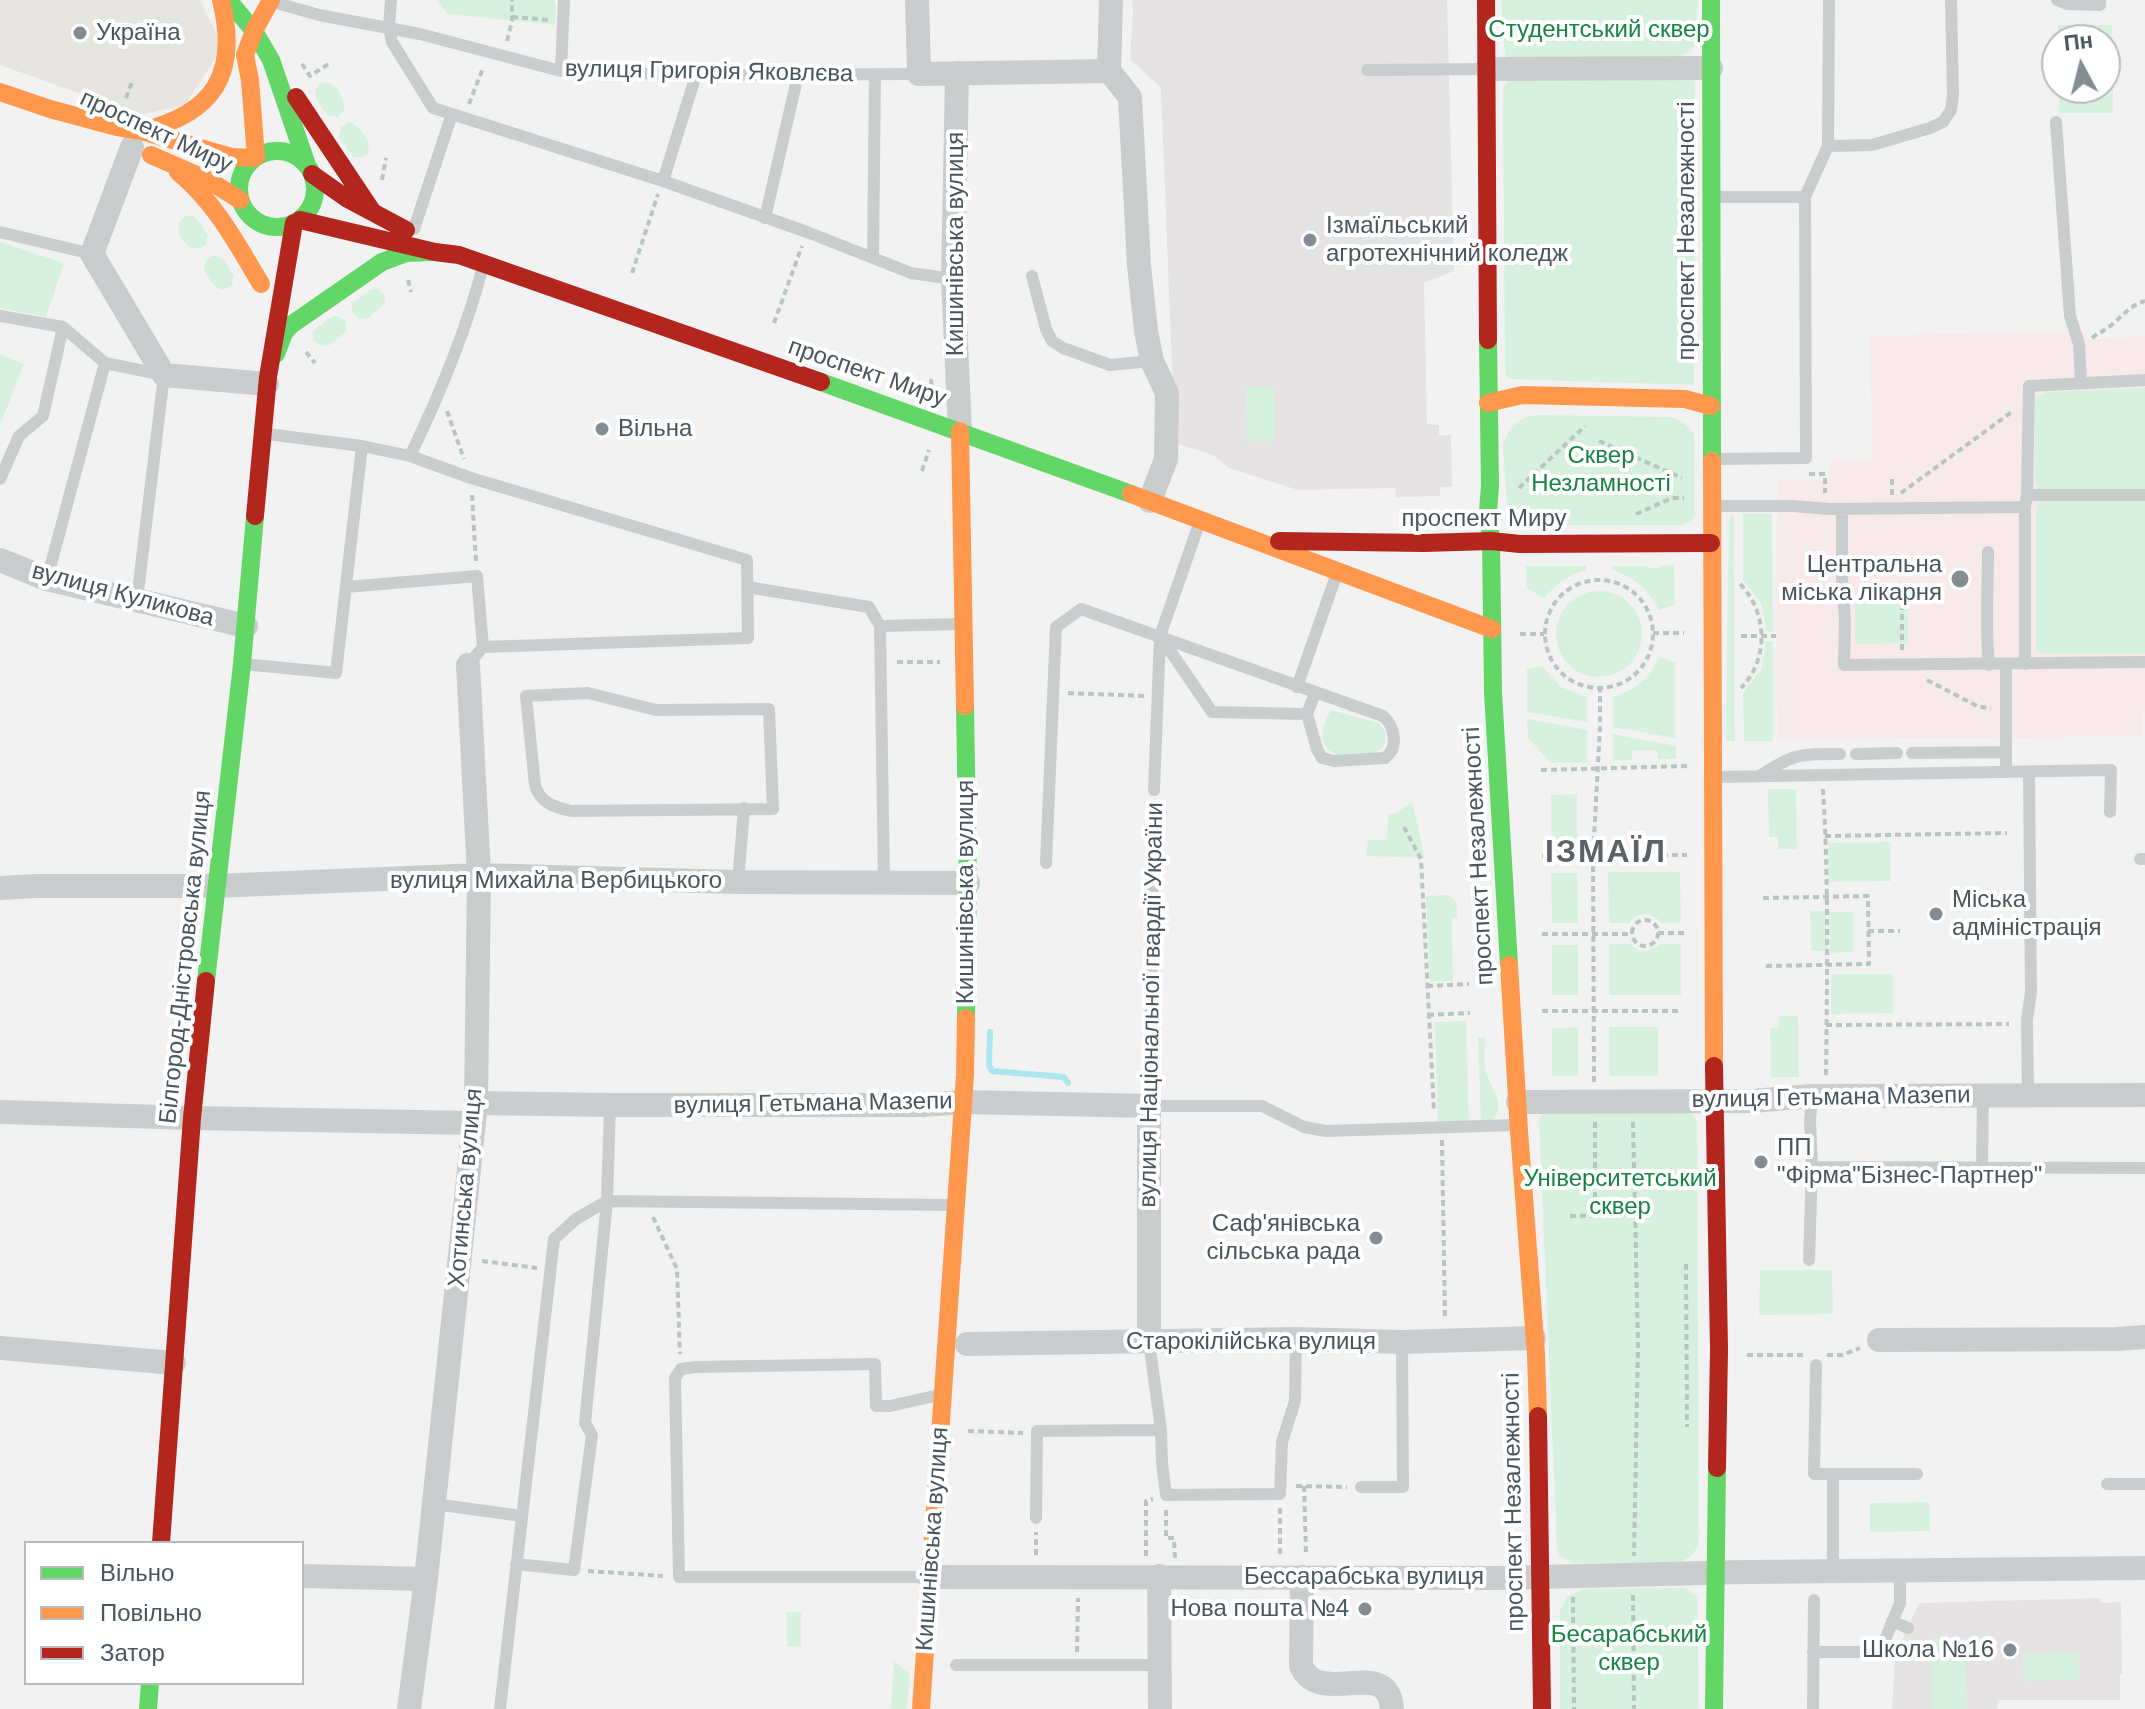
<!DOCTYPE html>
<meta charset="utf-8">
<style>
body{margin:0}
#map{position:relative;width:2145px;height:1709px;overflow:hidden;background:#f3f2f2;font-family:Arial,sans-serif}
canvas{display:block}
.legend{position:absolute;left:24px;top:1541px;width:280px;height:144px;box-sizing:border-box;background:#fff;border:2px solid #b6bbbf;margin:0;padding:10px 14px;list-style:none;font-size:24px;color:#49565f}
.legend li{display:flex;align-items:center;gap:16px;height:40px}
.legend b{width:40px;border:2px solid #b6bbbf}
.north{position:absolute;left:2041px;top:24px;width:80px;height:80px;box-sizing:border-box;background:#fff;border:2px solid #b6bbbf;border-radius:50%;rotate:353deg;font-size:22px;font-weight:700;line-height:32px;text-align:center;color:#49565f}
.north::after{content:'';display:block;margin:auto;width:28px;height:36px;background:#848d92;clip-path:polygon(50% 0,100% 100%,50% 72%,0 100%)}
</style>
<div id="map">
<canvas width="2145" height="1709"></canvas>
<ul class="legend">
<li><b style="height:10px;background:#63d668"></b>Вільно</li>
<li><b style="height:10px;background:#ff974d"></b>Повільно</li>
<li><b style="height:10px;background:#b3261e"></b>Затор</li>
</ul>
<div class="north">Пн</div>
</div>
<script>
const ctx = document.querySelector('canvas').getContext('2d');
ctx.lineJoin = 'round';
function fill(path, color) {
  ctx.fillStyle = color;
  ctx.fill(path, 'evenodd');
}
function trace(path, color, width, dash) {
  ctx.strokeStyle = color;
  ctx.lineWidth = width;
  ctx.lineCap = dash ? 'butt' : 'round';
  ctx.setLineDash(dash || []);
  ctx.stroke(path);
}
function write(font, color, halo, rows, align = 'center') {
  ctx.font = font + ' Arial,sans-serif';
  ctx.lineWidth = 8;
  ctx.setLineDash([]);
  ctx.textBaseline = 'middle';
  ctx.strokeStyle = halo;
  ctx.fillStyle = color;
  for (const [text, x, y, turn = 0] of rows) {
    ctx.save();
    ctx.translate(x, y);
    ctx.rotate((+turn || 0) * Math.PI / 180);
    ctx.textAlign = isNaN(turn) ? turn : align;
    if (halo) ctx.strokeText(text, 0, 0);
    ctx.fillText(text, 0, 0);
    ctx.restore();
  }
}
fill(new Path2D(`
 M0,0H200L214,28L220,51L185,105L141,115L0,65Z`), '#e6e5e1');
fill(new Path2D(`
 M1132,0H1447L1454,271L1424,283L1427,424L1439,425V435H1451L1452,487H1440V496L1396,497L1395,488L1298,490L1229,468L1213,455L1175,443L1161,88L1130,59L1133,11Z
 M2100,1598L2101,1603L2121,1602L2122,1674H2120V1700H1998L1997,1709H1892L1895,1656L1919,1603Z`), '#e5e3e4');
fill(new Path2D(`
 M2074,331L2086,332L2087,339L2145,336V712H2143V736L2011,738V733H1998L1997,738L1777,739L1776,522H1778V481L1829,480L1830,461L1872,460L1870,336Z`), '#f8eaea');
fill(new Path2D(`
 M436,0H554L556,8L555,25L448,14Z
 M1501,0H1698L1695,46L1689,52L1676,58H1509L1505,55Z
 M2058,25H2112L2113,113H2059V88H2105V40H2058Z
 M1511,79H1690L1695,82L1694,385L1509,379L1505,374L1503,87Z
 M325,82C337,84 345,98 344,110L338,117L328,116L316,99L315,90L319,84Z
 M349,122C360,125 365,134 369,144L368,153L363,157H353L339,137L341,127Z
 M191,215L199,221L208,236L206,245C186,260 164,219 191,215Z
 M0,242L64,263L46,317L0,308Z
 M217,255L225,261L234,276L232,285C218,297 210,281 204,269L206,260L211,256Z
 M372,289H378L385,295V304L369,317L359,319L352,313V303Z
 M333,316H339L346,322V332L330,345L320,346L313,340V331Z
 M0,355L24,364L0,425Z
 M1246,387H1274V441H1247Z
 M2145,388V490L2041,491L2038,489L2035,481V400L2038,396L2048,392Z
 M1536,415L1670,417L1682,421L1694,433L1695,516L1692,520L1681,525H1516L1508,522L1503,446C1508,427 1517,418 1536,415Z
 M2145,499V653L2140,654H2044L2037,652L2036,649V512L2038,505L2044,500Z
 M1743,514H1772L1773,632H1767L1761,603L1743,580Z
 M1734,516L1735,741H1726L1729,517Z
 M1674,565L1675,605L1659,610C1649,589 1634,577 1612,570V566H1649V568H1658L1659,566Z
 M1526,566H1586V570C1568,575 1555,584 1544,599L1527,588Z
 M1556 634a43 43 0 1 1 86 0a43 43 0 1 1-86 0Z
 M1855,604H1908V643L1855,644Z
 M1766,641H1773V741H1744L1743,693L1761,670Z
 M1659,657L1675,663V738L1613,727V697C1635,690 1650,678 1659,657Z
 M1542,666L1561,687L1587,697V722L1527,712V669Z
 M1331,710L1379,723L1386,733L1384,746L1374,753L1338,755C1314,746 1322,726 1331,710Z
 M1527,719L1587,730V762L1551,763L1528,738Z
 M1613,734L1676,746V759H1658L1657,750H1632V760L1613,761Z
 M1768,789H1796L1797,849H1778V837H1769Z
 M1577,794V839H1551V795Z
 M1412,801L1425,858L1366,856L1368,840H1387L1388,814L1397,813Z
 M1890,842L1891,881L1829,882L1828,843Z
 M1608,872H1680L1681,922L1661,923C1652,911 1638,911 1629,923H1609Z
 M1551,873H1577L1578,923H1552Z
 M1449,895L1457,903V918H1452L1453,981H1430L1426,896Z
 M1810,911H1826L1827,951H1811Z
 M1829,912H1853V952L1830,953Z
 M1609,944H1630C1639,953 1651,953 1660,944H1681V995H1609Z
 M1552,945H1578V995H1552Z
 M1831,974H1893V1013L1831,1014Z
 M1779,1016H1798L1799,1077H1771L1770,1028L1779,1027Z
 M1466,1021L1469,1122L1438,1123L1435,1022Z
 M1578,1027V1076H1552V1028Z
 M1609,1027H1658V1076H1609Z
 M1485,1037C1485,1048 1483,1061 1486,1071C1490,1089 1508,1103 1492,1120L1481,1122L1478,1038Z
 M1546,1112L1691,1113L1697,1121L1699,1541C1697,1551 1690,1559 1680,1562L1572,1563L1560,1556L1557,1549L1539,1119Z
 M1760,1270H1832L1833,1314L1759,1315Z
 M1929,1502L1930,1531L1870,1532V1503Z
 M1583,1589L1683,1588L1687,1589L1697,1597L1699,1709H1560V1610L1568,1596Z
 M786,1612H801V1646L787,1647Z
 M1965,1637L1967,1709H1931L1930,1638Z
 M2079,1653V1680L2023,1681V1654Z
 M894,1661L910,1674L907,1709H891Z`), '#d7f1df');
trace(new Path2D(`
 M990,1032L989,1065L992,1071L1064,1077L1068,1083`), '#ace6ef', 6);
trace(new Path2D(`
 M512,17L549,20
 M507,41L512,21V0
 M302,64L310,76L330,63
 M126,98L132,82
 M469,104L483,68
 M382,180L386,158
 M632,273L658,194
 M408,280L411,292
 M774,323L802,246
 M2092,338C2098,333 2104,331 2110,326C2122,317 2130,305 2145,301
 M306,352L315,363
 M931,379L932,390
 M447,411L464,459
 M1599,441L1682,478
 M922,471L929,450
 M1809,474H1825V493
 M1519,488L1585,426
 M1901,493L2013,411
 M472,495L476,562
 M1892,495V477
 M1636,514L1672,498H1684
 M1545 634a54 54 0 1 1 108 0a54 54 0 1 1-108 0Z
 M1740,584C1768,612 1769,660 1741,688
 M1653,633H1684
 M1520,634H1544
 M1741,636H1776
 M1902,650V604
 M897,662H940
 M1927,680L1979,707L1991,708
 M1068,693L1144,696
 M1541,770L1687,766
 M1823,789C1829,884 1827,981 1826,1076
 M1404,827L1421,859L1434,1112
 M1825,836L2007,833
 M1542,856L1687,855
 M1153,861L1154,806
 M1763,898L1868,896L1869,964L1763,966
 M1632 933a13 13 0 1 1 26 0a13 13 0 1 1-26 0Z
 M1868,931H1900
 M1658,933H1684
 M1542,934H1631
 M1427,986L1469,984
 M1542,1011H1680
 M1428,1015L1470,1013
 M1826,1025L2009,1024
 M1594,1082L1593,856L1600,728V688
 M1595,1122V1216
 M1633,1122L1638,1345L1634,1556
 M1442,1140L1445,1319
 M1570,1216L1633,1215
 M653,1217L677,1269L680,1354
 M482,1261L537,1268
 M1686,1264L1687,1427
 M1747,1355H1806
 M1827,1355H1842L1860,1348
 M968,1431L1023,1433
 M1296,1486L1347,1487
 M1304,1486L1306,1556
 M1280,1508V1555
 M1166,1510V1538H1174L1175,1558
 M1036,1555V1532
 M1146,1556V1501L1153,1499
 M588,1571L663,1576
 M1633,1595L1634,1709
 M1573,1597L1574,1709
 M1077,1652L1078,1598`), '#b8c5c0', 4, [6, 4]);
trace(new Path2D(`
 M391,0L389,28L392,42L433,108L663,181L807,232L911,273L953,279
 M1829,0L1828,146L1872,145L1930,128L1943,122L1951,110L1953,95L1951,0
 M2057,0L2067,4L2100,5V0
 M273,2L319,15L420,34L561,71L696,75L919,74
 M1367,70L1484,69
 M561,71L564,0
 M2056,122L2070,316L2079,344L2081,383
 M663,181L696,75
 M1716,197H1805
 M765,218L798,75
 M414,229L452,114
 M0,232L92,254
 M873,258L875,74
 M1032,276L1046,329L1052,341L1063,348L1110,365L1152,361
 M0,316L63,327L105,363L164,375L137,600
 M362,446L410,456L471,478L747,560L748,638L483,647
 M410,456C440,394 466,332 483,266
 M1718,459L1806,458L1805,197L1828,146
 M0,479L19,436L43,416L63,327
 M2027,495H2145
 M1716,506H1792L1830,509L2025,507
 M1842,509V565
 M1988,552C1988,590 1985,628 1989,665
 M1842,577L1845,620L1844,665L2145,662
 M47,579L105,363
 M346,587L477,576L483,647L468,665
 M747,587L869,607L880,626L884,882
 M880,626L961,624
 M1160,636L1212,712L1307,714
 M243,664L336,673L362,446L267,434
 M2025,664V507L2027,495L2029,386L2145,380
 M1297,687L1336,576
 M588,693L656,710L769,709L773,809L571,811C554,807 540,803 535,785L526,696Z
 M1912,753L2006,752
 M1856,754L1897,753
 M2006,772V664
 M1761,775C1795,753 1800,754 1840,754
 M1716,777L2111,770L2110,812
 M1154,790L1160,636L1199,524
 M2140,859H2145
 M1046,863L1056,627L1081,609L1383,716C1395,726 1399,748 1385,758L1334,761L1322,758L1317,749L1307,714L1315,693
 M1153,875L1149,1106H1262L1304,1127L1326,1131L1515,1125
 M738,882L744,808
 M2028,1095L2027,1020L2031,992L2029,772
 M1812,1167L2145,1168
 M1982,1168L1983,1095
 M1809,1260L1812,1167L1810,1120L1812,1096
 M1149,1341L1161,1430L1162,1463L1166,1495L1280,1494L1282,1442L1295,1401L1296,1339
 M1816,1365L1814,1474H1917
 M1833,1474V1571
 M2107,1484H2145
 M1361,1487H1403L1402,1342
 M434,1504L522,1516
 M1036,1518L1037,1431L1161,1430
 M516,1564L574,1570L592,1435L585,1423L607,1201L610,1105
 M926,1577H679L675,1378L681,1369L696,1367L875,1364L876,1406H890L939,1395
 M1892,1621L1908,1628
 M1813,1652H1880L1900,1603V1570
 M956,1665H1160
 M500,1709L554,1239L576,1219L607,1201L953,1205
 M1813,1709L1814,1600`), '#cacdce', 12);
trace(new Path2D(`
 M917,0L919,74L1109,71
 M1111,0L1109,71L1130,97L1139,265L1146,331L1152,361L1167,393L1166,459L1150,501
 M1487,69L1711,68
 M957,73L953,279L960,431
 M132,147L92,254L164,375L267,384
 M0,560L47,579L246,626
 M0,888L36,886H215L479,875L738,882L968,883
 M1518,1102L1752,1101L1812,1096L2145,1095
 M476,1103L610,1105H922L963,1102L1149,1106V1341
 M0,1112L192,1118L474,1123
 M1879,1340L2117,1339L2145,1337
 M967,1344L1296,1339L1402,1342L1534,1338
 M0,1348L174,1363
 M302,1576L426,1579
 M1159,1576L1160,1709
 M929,1577L1498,1578L1746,1572L2145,1568
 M1302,1577L1301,1666C1320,1709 1388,1654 1392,1709
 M409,1709L426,1579L476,1103L479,875L468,665`), '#cacdce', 24);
trace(new Path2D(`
 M228,0L254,31L271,60L307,165
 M1711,0L1712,461
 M239 189a38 38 0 1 1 76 0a38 38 0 1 1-76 0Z
 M1488,340L1490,486L1488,511L1491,541L1493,692L1509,965
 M276,354L284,333L291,325L382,262L406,253L431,252
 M821,382L1131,494
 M965,706L968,883L966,1018
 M206,981L242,664L255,516
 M148,1709L150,1683
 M1714,1709L1717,1468`), '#63d668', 18);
trace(new Path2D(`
 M0,92L50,109L117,127L142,131L231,157L253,158
 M142,131C215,113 239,73 221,0
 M151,155L208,180L240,200
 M256,157L250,80L245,55L254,31L271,0
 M178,172C215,202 237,244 261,284
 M1488,403L1522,395L1685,399L1711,406
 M960,431L965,706
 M1712,461L1714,1066
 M1131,494L1492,629
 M1509,965L1519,1131L1536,1354L1538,1416
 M921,1709L965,1075L966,1018`), '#ff974d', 18);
trace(new Path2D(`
 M1486,0L1488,340
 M296,97L372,211
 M312,174L346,198L406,230
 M300,220L435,252L459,255L821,382
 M255,516L268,377L294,223
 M1279,541L1424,543L1491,541L1520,544L1711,543
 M1714,1066L1719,1349L1717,1468
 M1538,1416L1542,1709
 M161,1543L192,1118L206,981`), '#b3261e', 18);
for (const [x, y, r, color] of [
 [80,33,8,"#848d92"],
 [1310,240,8,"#848d92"],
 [602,429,8,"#848d92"],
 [1960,579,10,"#848d92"],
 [1936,914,8,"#848d92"],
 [1761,1162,8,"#848d92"],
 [1376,1238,8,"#848d92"],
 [1365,1609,8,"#848d92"],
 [2010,1650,8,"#848d92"]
]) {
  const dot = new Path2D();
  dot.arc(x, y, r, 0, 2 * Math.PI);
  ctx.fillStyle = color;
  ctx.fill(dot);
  trace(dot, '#fff', 3);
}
write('24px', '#178344', '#fff', [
 ["Студентський сквер",1599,30],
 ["Сквер",1601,456],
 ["Незламності",1601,484],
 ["Університетський",1620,1179],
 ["сквер",1620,1207],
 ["Бесарабський",1629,1635],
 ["сквер",1629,1663]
]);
write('24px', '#49565f', '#fff', [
 ["Україна",96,33],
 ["Ізмаїльський",1326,226],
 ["агротехнічний коледж",1326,254],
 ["Вільна",618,429],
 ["Центральна",1942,565,"right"],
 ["міська лікарня",1942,593,"right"],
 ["Міська",1952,900],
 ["адміністрація",1952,928],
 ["ПП",1777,1148],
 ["\"Фірма\"Бізнес-Партнер\"",1777,1176],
 ["Саф'янівська",1360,1224,"right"],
 ["сільська рада",1360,1252,"right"],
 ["Нова пошта №4",1349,1609,"right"],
 ["Школа №16",1994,1650,"right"]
], 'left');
write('24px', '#49565f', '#fff', [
 ["вулиця Григорія Яковлєва",709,72,1],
 ["проспект Миру",156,132,25],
 ["проспект Незалежності",1687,231,-90],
 ["Кишинівська вулиця",956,244,-90],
 ["проспект Миру",867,373,19],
 ["проспект Миру",1484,519],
 ["вулиця Куликова",123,595,15],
 ["проспект Незалежності",1479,856,-93],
 ["вулиця Михайла Вербицького",556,881],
 ["Кишинівська вулиця",966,892,-90],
 ["Білгород-Дністровська вулиця",186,957,-84],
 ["вулиця Національної гвардії України",1152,1005,-89],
 ["вулиця Гетьмана Мазепи",1831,1098,-1],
 ["вулиця Гетьмана Мазепи",813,1104,-1],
 ["Хотинська вулиця",466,1188,-85],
 ["Старокілійська вулиця",1251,1342],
 ["проспект Незалежності",1514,1502,-91],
 ["Кишинівська вулиця",933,1539,-86],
 ["Бессарабська вулиця",1364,1577]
]);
ctx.letterSpacing = '2px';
write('bold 32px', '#5d6266', '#fff', [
 ["ІЗМАЇЛ",1606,853]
]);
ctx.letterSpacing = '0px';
</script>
